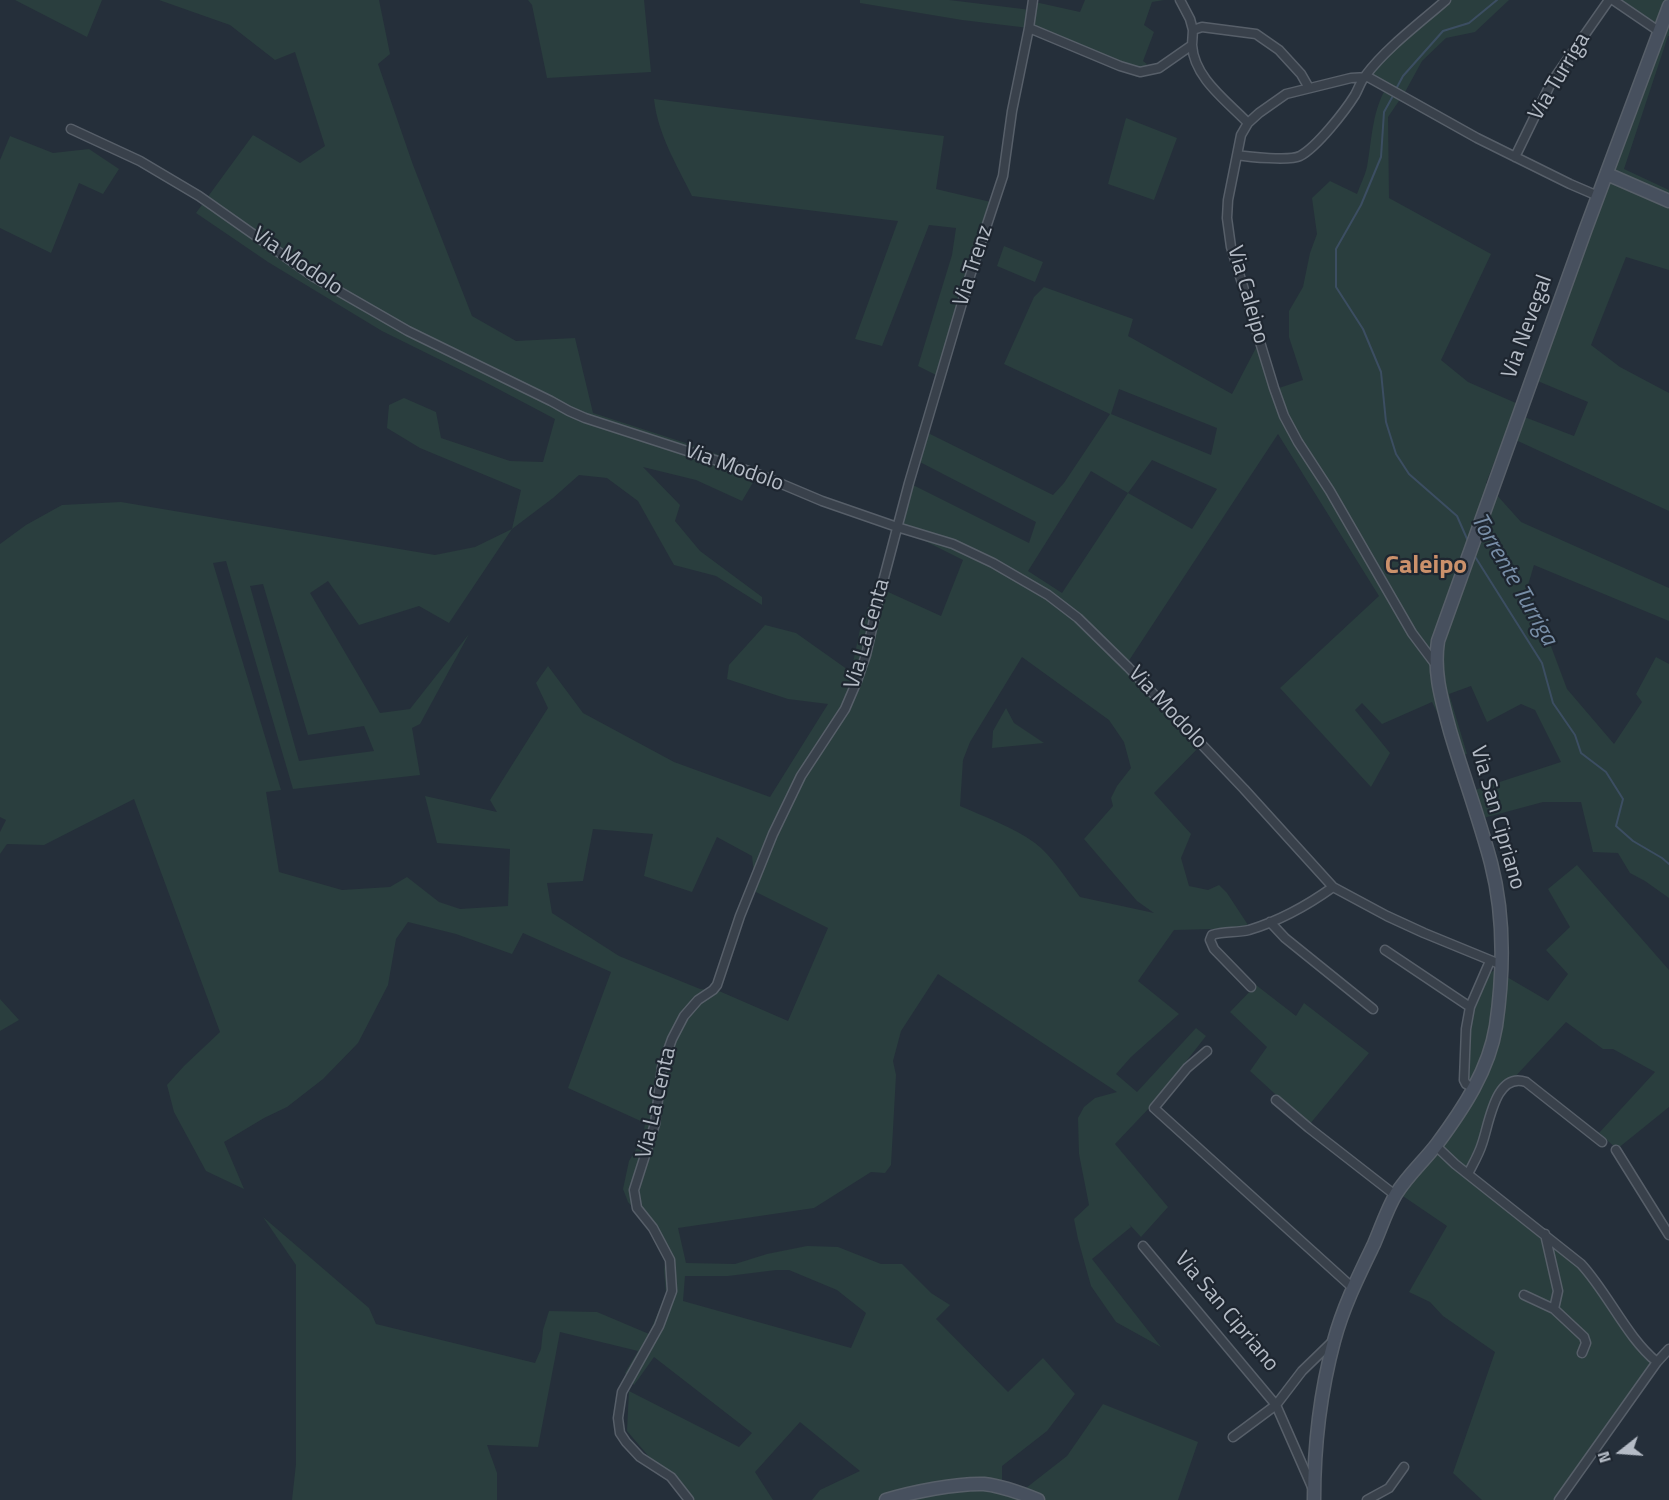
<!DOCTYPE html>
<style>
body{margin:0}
#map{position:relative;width:1669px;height:1500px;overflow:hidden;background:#252f3a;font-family:"Titillium Web",sans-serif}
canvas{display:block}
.north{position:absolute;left:1591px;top:1422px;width:60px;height:60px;-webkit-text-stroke:4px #1e2630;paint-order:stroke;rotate:253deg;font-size:16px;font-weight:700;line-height:24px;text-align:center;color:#b5bcc6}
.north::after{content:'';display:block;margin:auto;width:21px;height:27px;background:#b5bcc6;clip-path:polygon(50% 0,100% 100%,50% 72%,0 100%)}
</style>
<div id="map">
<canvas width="1669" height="1500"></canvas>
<div class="north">N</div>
</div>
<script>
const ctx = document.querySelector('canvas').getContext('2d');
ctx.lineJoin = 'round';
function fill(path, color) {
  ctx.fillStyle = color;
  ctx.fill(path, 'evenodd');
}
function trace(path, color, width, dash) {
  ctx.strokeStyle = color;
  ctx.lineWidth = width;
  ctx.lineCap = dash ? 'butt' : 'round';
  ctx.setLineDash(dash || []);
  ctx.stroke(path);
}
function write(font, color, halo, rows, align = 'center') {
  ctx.font = font + ' "Titillium Web",sans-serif';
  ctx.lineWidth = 4.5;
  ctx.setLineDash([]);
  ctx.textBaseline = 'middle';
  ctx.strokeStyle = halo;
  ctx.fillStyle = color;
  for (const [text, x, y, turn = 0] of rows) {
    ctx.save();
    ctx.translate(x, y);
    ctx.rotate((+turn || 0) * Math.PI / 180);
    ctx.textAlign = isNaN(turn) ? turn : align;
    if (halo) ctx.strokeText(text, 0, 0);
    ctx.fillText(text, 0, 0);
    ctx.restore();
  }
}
fill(new Path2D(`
 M15,0H102L87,37Z
 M159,0H379L390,54L378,64L413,165L472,316L516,341L575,338L593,413L704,449L757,470L758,474L742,501L696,480L643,467L680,505L675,521L700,551L762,597V605L716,576L674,565L638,501L607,478L579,475L553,498L512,529L449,623L419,606L359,625L328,581L310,593L363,683L380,713L410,709L469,634L420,724L412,728L420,775L293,789L226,561L213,563L281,790L266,792L279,872L342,890L390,887L407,877L439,902L460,909L508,906L510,849L437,843L425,796L497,812L490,800L548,708L536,683L548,666L583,713L674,762L770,797L828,704L788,699L727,679L729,665L765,625L796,633L851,672L861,625L875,588L886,591L941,616L963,560L897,527L909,483L1029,543L1036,522L916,460L924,431L1053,495L1064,483L1110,414L1004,364L1034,297L1044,287L1133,319L1128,336L1232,394L1259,342L1273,390L1303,380L1289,337V311L1303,287L1310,253L1317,234L1312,198L1330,181L1357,194C1360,185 1365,176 1367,167C1372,140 1372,109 1388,85L1368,75L1380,61L1449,0H1509L1475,32L1446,38L1422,61L1405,92L1388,117L1389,198L1491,254L1441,360L1468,382L1518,404L1514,413L1574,436L1588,402L1528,377L1657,24L1622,0H1669V36H1668L1624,169L1669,190V270L1626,257L1591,345L1620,367L1669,393V511L1505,435L1486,483L1521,522L1669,588V621L1534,565L1528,585L1567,689L1614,744L1642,702L1636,694L1656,657L1669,664V898L1645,881L1630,873L1618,853L1593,852L1581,802H1543L1476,820L1469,792L1561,762L1535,710L1521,704L1487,722L1471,686L1449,694L1467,754L1458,757L1454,746L1432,702L1382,724L1362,703L1355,710L1390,753L1371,787L1280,688L1379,596L1278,434L1126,665L1202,744L1154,793L1191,834L1181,858L1189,886L1208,890L1219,885L1227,893L1250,928L1174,930L1138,981L1179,1014L1131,1057L1116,1074L1137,1092L1196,1028L1206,1036L1152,1105L1115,1144L1168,1207L1141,1237L1129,1224L1131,1227L1092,1259L1161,1347L1116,1322L1091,1286L1078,1239L1074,1219L1089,1205L1079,1154L1078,1118L1084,1107L1095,1098L1117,1092L938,974L901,1031L893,1061L896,1075L891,1165L885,1173L871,1172L814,1208L678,1228L686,1263L735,1264L767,1254L807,1246L838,1247L881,1264H902L931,1293L950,1305L936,1319L1008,1392L1043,1358L1075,1394L1047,1431L1002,1466V1483L1026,1488L1067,1456L1103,1404L1198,1442L1178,1500H812L820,1490L860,1471L800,1422L755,1472L773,1500H686L627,1431L629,1391L739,1447L752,1433L654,1357L634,1385L625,1373L638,1351L560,1332L538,1447L487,1445L497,1473V1500H292L296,1464V1265L263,1217L369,1308L376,1324L535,1363L541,1349L543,1330L549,1311L597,1312L649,1334L666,1294L664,1269L668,1248L628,1202L623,1189L629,1161L643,1138L645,1123L568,1088L611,972L523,933L512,954L456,934L408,922L396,939L388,985L358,1043L323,1079L287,1107L264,1118L224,1142L244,1189L206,1171L174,1112L167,1085L184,1066L220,1032L134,799L44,845L7,844L0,854V832L6,820L0,817V544L26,525L62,505L121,502L435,555L475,547L512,529L521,490L420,448L387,428L389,405L404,398L436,412L441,438L510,461L543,462L555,419L485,382L382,331L268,262L196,213L253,135L300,163L325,146L295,52L275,60L230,25ZM1119,389L1217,428L1211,455L1111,414ZM1152,460L1217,489L1192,529L1128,493ZM1091,471L1128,493L1062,593L1028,571ZM263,584L308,735L364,726L374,751L299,761L250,586ZM1022,657L1109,720L1124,742L1131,768L1117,786L1111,798L1113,806L1084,839L1137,901L1154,913L1080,897C1066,879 1053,857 1035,843C1013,827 985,817 960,806L963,760L970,742ZM593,829L653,834L644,876L692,892L717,837L752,856L756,892L828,928L788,1021L719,991L700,989L619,956L552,913L547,883L583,881ZM776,1270H789L837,1290L866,1313L851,1348L683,1301L685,1276H728Z
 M528,0H644L651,72L547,78L532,5Z
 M860,0H949L1031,10L1035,2L1080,12L1085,0H1164L1152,2L1144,25L1154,32L1143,61L1147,64L1137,77L1029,28L962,20L860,3Z
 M654,99L944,136L936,189L995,203L940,377L918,366L952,255L956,228L929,225L882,346L855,339L898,221L692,196C676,163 658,135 654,99Z
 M1126,118L1177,138L1154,200L1108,184Z
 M10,136L53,153L89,149L119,169L103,194L79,183L51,253L0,228V160Z
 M1004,246L1043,262L1035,282L997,266Z
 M1006,708L1014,723L1044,743L992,748L993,731Z
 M1577,865L1669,970V1107L1617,1149L1599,1133L1655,1072L1613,1049H1603L1566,1022L1512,1080L1498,1096L1468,1173L1582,1263L1644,1350L1652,1364L1561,1500H1482L1453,1473L1495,1352L1443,1316L1430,1302L1409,1292L1447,1226L1394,1190L1459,1104L1470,1082L1468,1081L1469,1025L1471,1016L1488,974L1495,970L1548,1001L1568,974L1546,950L1570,927L1548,889Z
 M1256,985L1296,1016L1304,1003L1369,1053L1309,1125L1250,1071L1267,1047L1230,1012Z
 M0,999L19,1020L0,1031Z`), '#2a3e3e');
trace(new Path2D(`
 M1396,89L1403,76L1443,31L1469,23L1497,0
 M1394,94L1384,112L1381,157L1361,205L1336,249V287L1363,329L1381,372L1386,422L1396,454L1409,474L1457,516L1468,541
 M1474,555L1542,663L1553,703L1575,735L1581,753L1606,772L1623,799L1616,826L1633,841L1662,858L1669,864`), '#3c4e62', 2);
const street = new Path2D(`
 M1180,0L1190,19L1193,30
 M1613,0L1660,32
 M1029,28L1120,66L1140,72L1159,68L1192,45L1193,30L1202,27L1256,34L1279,50L1301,74L1309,88
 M1192,45C1194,78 1227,101 1248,123
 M71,129L140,161L199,196L314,277L408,331L551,401L569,411L585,418L758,474L822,501L897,527L953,544L993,563L1048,595L1078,618L1128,667L1244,789L1333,887L1387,916L1424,933L1502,965
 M1237,155C1249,157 1290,161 1300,156C1317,147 1345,111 1355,95C1359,88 1361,80 1366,75C1386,48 1421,22 1446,0
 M1515,157L1551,83L1609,0
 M1436,665L1412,633L1330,491L1298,442L1284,416L1274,388L1231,247L1227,218L1228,200L1241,135L1248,123L1259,113L1286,94L1351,78L1368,77L1477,138L1570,184L1598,196
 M1270,922L1285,938L1373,1009
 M1385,950L1470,1007
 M1251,987L1214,949L1210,940L1212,935C1224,931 1237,933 1249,930C1279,921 1308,905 1333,887
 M1207,1051L1187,1068L1154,1108L1353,1288
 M1474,1088L1466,1084L1464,1080L1466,1029L1470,1007L1490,961
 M1276,1100L1309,1128L1395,1195
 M1436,1146L1455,1164L1581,1264C1608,1293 1627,1338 1657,1362
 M1616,1150L1669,1235
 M1468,1174C1473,1164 1479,1154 1482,1144C1489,1125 1495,1071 1526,1082L1602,1142
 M1143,1246L1276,1405L1312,1487
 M1524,1295L1554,1309L1558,1291L1545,1234
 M1554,1309L1584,1337L1586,1343L1582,1353
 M1233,1437L1276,1405L1302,1371L1334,1340
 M689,1500L671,1477L640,1457L626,1442L620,1433L618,1418L622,1392L659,1326L672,1291L670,1260L653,1228L637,1208L634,1190L655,1124L662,1067L672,1039L684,1016L698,1000L713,990L717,985L740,916L773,834L801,776L845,709L857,681L866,655L881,589L909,483L970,276L1003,176L1012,111L1029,28L1033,0
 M1367,1500L1389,1488L1404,1467
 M1559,1500L1657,1362L1669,1349`);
const secondary = new Path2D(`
 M1607,174L1669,201
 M886,1500C912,1492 957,1483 984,1484C1002,1486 1021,1493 1038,1500
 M1314,1500C1314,1446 1320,1393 1334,1341C1343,1307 1359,1275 1374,1244C1381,1228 1387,1209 1396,1194C1408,1175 1424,1161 1437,1144C1463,1109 1489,1070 1496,1026C1504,971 1505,917 1491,863C1479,818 1463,775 1450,731C1442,701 1433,673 1438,641L1585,231L1669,6`);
trace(street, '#575f69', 11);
trace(secondary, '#575f69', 15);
trace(street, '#39414b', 8);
trace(secondary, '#47505e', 12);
write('22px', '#b5bcc6', '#1e2630', [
 ["Via Turriga",1560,77,-59],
 ["Via Modolo",297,262,34],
 ["Via Trenz",974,266,-72],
 ["Via Caleipo",1247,295,74],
 ["Via Nevegal",1528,327,-70],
 ["Via Modolo",734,468,20],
 ["Via La Centa",868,634,-74],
 ["Via Modolo",1167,708,47],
 ["Via San Cipriano",1497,818,74],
 ["Via La Centa",657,1103,-77],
 ["Via San Cipriano",1226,1312,50]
]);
write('italic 24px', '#788ea7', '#1e2630', [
 ["Torrente Turriga",1513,580,60]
]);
write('bold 26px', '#cb916b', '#1e2630', [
 ["Caleipo",1426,567]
]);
</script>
